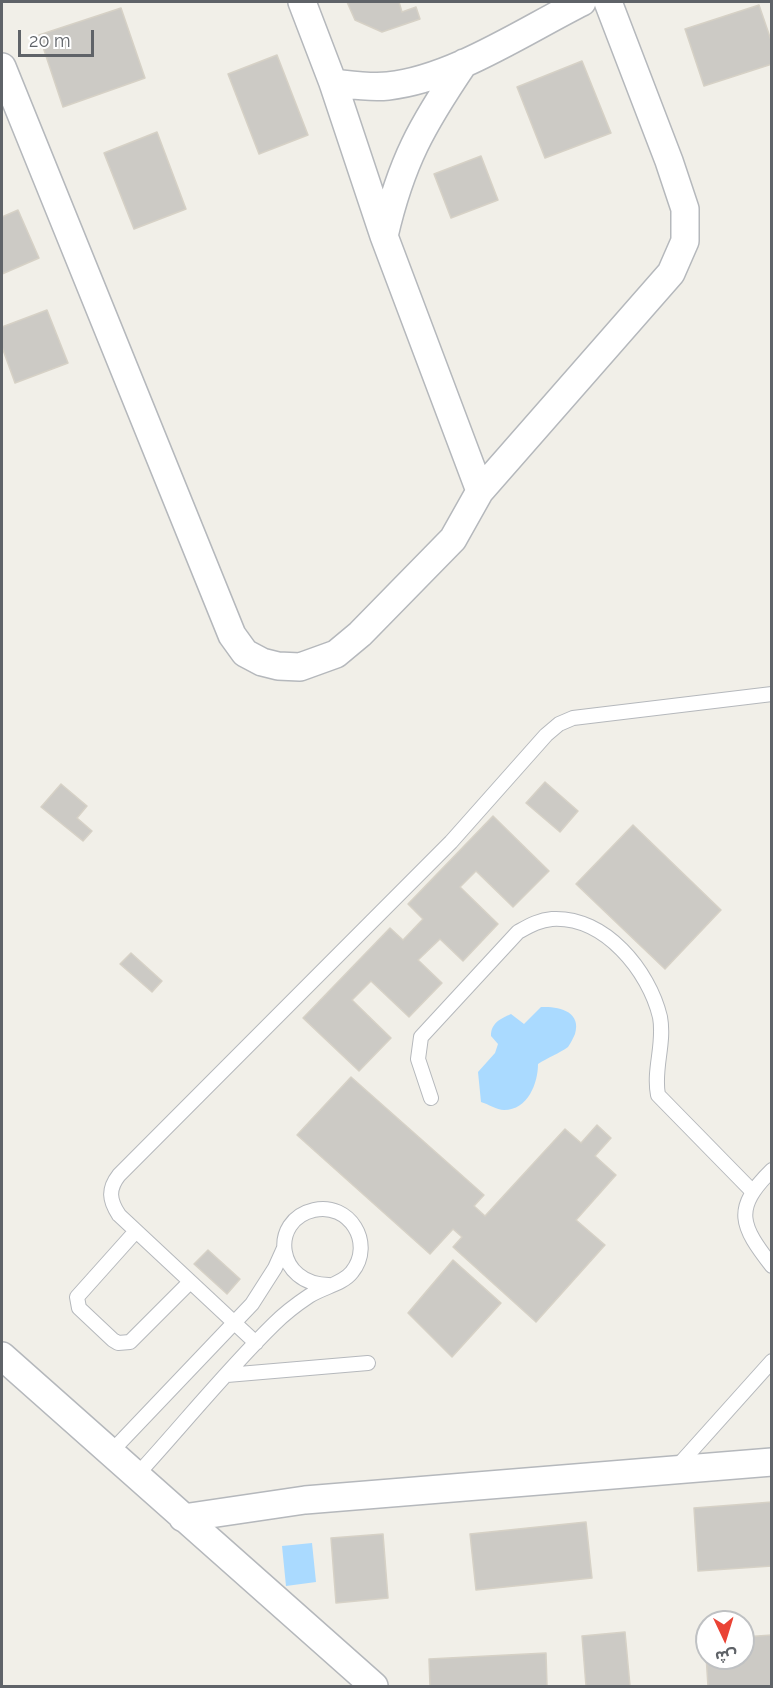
<!DOCTYPE html>
<meta charset="utf-8">
<style>
body{margin:0}
#map{position:relative;width:773px;height:1688px;overflow:hidden;background:#f1efe8;font-family:Raleway,"Noto Sans Arabic",sans-serif}
canvas{display:block}
.frame{position:absolute;inset:0;border:3px solid #5f6368;pointer-events:none}
.north{position:absolute;left:695px;top:1610px;width:60px;height:60px;box-sizing:border-box;background:#fff;border:2px solid #bfc1c3;border-radius:50%;rotate:176deg;font-size:16px;font-weight:700;line-height:24px;text-align:center;color:#5f6368}
.north::after{content:'';display:block;margin:auto;width:21px;height:27px;background:#ea4335;clip-path:polygon(50% 0,100% 100%,50% 72%,0 100%)}
.scale{position:absolute;left:18px;top:30px;width:76px;height:27px;box-sizing:border-box;border:3px solid #5f6368;border-top:0;padding-left:8px;font-size:18px;line-height:21px;white-space:nowrap;color:#5f6368;-webkit-text-stroke:4px #fff;paint-order:stroke}
</style>
<div id="map">
<canvas width="773" height="1688"></canvas>
<div class="frame"></div>
<div class="north">ش</div>
<div class="scale">20 m</div>
</div>
<script>
const ctx = document.querySelector('canvas').getContext('2d');
ctx.lineJoin = 'round';
function fill(path, color) {
  ctx.fillStyle = color;
  ctx.fill(path, 'evenodd');
}
function trace(path, color, width, dash) {
  ctx.strokeStyle = color;
  ctx.lineWidth = width;
  ctx.lineCap = dash ? 'butt' : 'round';
  ctx.setLineDash(dash || []);
  ctx.stroke(path);
}
fill(new Path2D(`
 M541,1007C558,1006 582,1011 575,1034C573,1038 571,1043 568,1047C560,1053 547,1058 538,1064C538,1083 528,1110 504,1110C497,1110 488,1104 481,1102L478,1072L495,1053L498,1044L491,1036C491,1023 500,1019 511,1014L524,1024Z
 M312,1543L316,1582L286,1586L282,1546Z`), '#aadaff');
const building = new Path2D(`
 M347,2H401H399L402,12L416,7L420,19L382,32L355,20Z
 M759,5L772,43V64L704,86L685,29Z
 M121,8L145,78L63,107L39,35Z
 M277,55L308,135L259,154L228,74Z
 M582,61L611,133L545,158L517,87Z
 M157,132L186,209L134,229L104,153Z
 M481,156L498,200L451,218L434,174Z
 M18,210L39,258L2,274V217Z
 M47,310L68,363L15,383L2,347V327Z
 M545,782L578,811L560,832L526,803Z
 M61,784L87,806L77,818L92,831L83,841L41,807Z
 M493,816L549,871L513,907L476,871L460,887L498,924L463,961L440,939L418,960L442,983L409,1017L371,981L352,1000L391,1038L359,1071L303,1018L390,928L403,940L423,919L408,904Z
 M633,825L721,910L665,969L576,884Z
 M131,953L162,981L152,992L120,964Z
 M351,1077L484,1195L474,1206L485,1216L565,1129L581,1143L597,1125L611,1138L595,1156L616,1175L576,1220L605,1245L536,1322L453,1247L462,1237L453,1229L430,1254L297,1135Z
 M208,1250L240,1279L227,1294L194,1264Z
 M453,1260L501,1303L452,1357L408,1313Z
 M772,1502V1566L698,1571L694,1508Z
 M586,1522L592,1578L476,1590L470,1534Z
 M383,1534L388,1598L336,1603L331,1538Z
 M625,1632L630,1686H586L582,1636Z
 M772,1635V1686H708L705,1640H707V1658H743V1637Z
 M546,1653L547,1686H430L429,1659Z`);
fill(building, '#cccac5');
trace(building, '#d6d1c6', 1.5);
const service = new Path2D(`
 M431,1098L418,1059L421,1037L518,932C529,926 539,920 552,919C605,916 649,971 660,1017C665,1044 653,1069 658,1095L752,1191
 M772,1170C732,1209 741,1226 772,1266
 M136,1231L77,1297L79,1308L113,1340L118,1343L130,1342L190,1282
 M256,1343L119,1215C109,1200 108,1189 119,1175L451,842L546,735L559,724L573,718L772,694
 M227,1375L368,1363
 M110,1453L252,1304L275,1268L284,1248
 M676,1468L772,1361
 M136,1476C182,1426 225,1372 274,1324C284,1314 297,1304 309,1296C323,1287 343,1284 352,1272C375,1243 349,1202 314,1210C269,1220 276,1285 329,1285`);
const minor = new Path2D(`
 M302,2L333,83L384,236L480,491
 M2,67L232,635L245,653L262,662L278,666L300,667L336,654L360,634L453,539L480,491L671,273L685,241V209L669,161L608,2
 M333,83C352,85 370,88 388,86C453,79 524,31 582,2
 M384,236C401,162 422,125 464,63
 M2,1356L374,1686
 M183,1518L305,1500L772,1462`);
trace(service, '#b5b8bc', 16);
trace(minor, '#b5b8bc', 30);
trace(service, '#fff', 14);
trace(minor, '#fff', 27);
</script>
